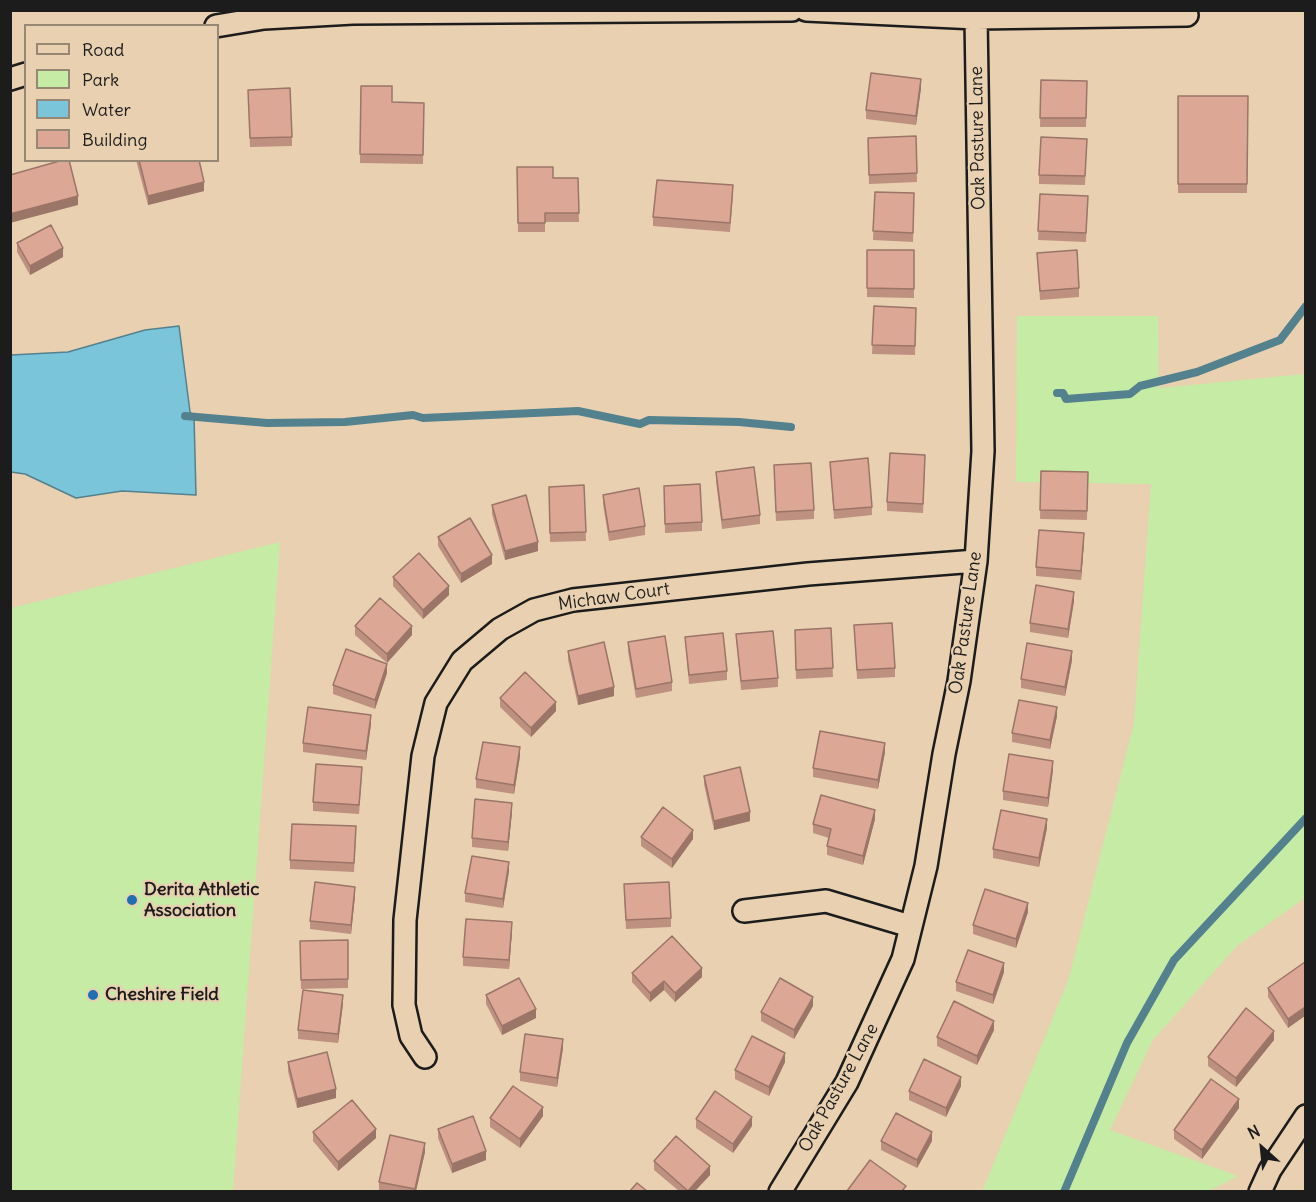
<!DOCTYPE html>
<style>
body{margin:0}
#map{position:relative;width:1316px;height:1202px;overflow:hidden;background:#e8d0b1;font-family:Delius,sans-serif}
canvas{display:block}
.frame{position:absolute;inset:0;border:12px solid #1c1c1c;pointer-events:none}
.legend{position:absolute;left:24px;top:24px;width:195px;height:138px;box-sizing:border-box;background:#e8d0b1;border:2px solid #968875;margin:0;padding:8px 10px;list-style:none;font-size:18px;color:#1c1c1c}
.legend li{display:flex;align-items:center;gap:12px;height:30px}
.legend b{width:30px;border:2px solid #968875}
.north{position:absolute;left:1232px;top:1118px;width:60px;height:60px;-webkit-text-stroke:4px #e8d0b1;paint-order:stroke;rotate:333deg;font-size:16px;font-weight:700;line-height:24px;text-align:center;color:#1c1c1c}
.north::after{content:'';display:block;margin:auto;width:21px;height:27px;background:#1c1c1c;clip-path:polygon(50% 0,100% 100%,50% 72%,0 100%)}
</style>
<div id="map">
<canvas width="1316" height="1202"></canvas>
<div class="frame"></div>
<ul class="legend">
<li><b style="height:8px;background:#e8d0b1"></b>Road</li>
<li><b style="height:16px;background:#c5eba5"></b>Park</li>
<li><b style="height:16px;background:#7ac5da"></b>Water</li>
<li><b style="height:16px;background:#dda795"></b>Building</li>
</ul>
<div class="north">N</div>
</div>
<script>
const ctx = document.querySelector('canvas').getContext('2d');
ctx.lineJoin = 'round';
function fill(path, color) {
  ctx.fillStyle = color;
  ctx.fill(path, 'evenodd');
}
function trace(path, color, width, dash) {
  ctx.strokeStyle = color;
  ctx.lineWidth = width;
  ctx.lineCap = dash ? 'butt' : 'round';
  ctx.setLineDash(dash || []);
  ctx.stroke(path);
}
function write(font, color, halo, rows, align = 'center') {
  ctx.font = font + ' Delius,sans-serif';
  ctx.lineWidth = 4.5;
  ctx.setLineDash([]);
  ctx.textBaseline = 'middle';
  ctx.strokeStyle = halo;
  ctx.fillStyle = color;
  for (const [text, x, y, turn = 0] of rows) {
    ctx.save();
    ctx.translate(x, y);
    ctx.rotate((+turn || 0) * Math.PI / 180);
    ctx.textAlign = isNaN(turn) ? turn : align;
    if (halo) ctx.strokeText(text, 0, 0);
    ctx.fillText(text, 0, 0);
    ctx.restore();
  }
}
fill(new Path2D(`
 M1017,316H1158L1159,388L1305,374V898L1237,946L1153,1040L1110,1130L1238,1176L1209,1191L982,1192L1069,978L1134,723L1151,484L1016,482Z
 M280,542L233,1191H11V608Z`), '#c5eba5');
const water = new Path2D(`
 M179,326L190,412L194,416L196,495L122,491L76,498L25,474L11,472V355L68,352L145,330Z`);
fill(water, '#7ac5da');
trace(water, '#54818e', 1.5);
trace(new Path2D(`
 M1057,393H1063L1066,399L1130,394L1140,386L1197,372L1280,340L1306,306
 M185,416L267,423L345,422L413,415L423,418L578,411L640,424L649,420L739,422L791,427
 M1064,1192L1127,1043L1174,960L1306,818`), '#54818e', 8);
const minor = new Path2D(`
 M806,10L976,18L1187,15
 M216,26L264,18L353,13L792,10
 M10,79L26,74
 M744,911L826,901L910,926
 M425,1057L411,1036L404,1005L405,920L423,756L436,703L462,661L500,629L534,610L573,600L808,574L976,561
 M780,1192L847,1082L903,959L926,866L944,754L959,681L976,561L983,451L976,18
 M1260,1192L1270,1170L1306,1116`);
trace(minor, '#1c1c1c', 26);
trace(minor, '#e8d0b1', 21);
fill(new Path2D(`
 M1041,80L1087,81L1086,127H1040Z
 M361,86L392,102L424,103L423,164L360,163Z
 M921,88L916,125L866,119V110Z
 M248,90L292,137V146L250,147Z
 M1178,96H1248L1247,193H1178Z
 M916,136L917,182L869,184L868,138Z
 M1087,139L1085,185L1039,184V175Z
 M136,160H199L204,191L148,205Z
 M517,167L553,178H578L579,222H545V232H518Z
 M875,192L914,193L913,242L873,240Z
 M733,194L730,232L653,226V217Z
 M1040,194L1088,196L1086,242L1038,240Z
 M17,243L63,257L30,275L17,252Z
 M867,250H914V298L867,297Z
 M1037,253L1079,288V297L1040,300Z
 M874,306L916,308L915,355L872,354Z
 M830,462L872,507V515L834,519Z
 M925,464L923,513L887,511V502Z
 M1041,471L1088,472L1087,520L1040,519Z
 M716,472L760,515V524L722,529L716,481Z
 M774,473L814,510V519L776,521Z
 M584,485L586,541L550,542L549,487Z
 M664,486L702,522V531L665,533Z
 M603,495L645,526V535L609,541L603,504Z
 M492,505L538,551L505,560L492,514Z
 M438,537L492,564L461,583L438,546Z
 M1084,542L1081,580L1036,576V567Z
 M393,577L449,595L423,619L393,586Z
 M1074,601L1068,638L1030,632V623Z
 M854,625L895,668V677L857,679Z
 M355,626L412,635L387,663L355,635Z
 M831,628L833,677L796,679L795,630Z
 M736,634L778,678V687L741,690Z
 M685,637L727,671V680L689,684Z
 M628,642L672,682V691L636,698L628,651Z
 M568,651L614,696L578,705L568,660Z
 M1072,660L1065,696L1021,688V679Z
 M387,673L375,709L333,694V685Z
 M500,698L556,711L531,737L500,707Z
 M1057,716L1050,749L1012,742V733Z
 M371,724L366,760L303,752V743Z
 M885,752L878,789L813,777V768Z
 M520,756L514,794L476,788V779Z
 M1053,770L1048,807L1003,800V791Z
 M362,776L359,814L313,811V802Z
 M704,776L750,821L714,830L704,784Z
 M512,812L508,851L472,847V838Z
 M875,819L863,865L827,855V846L829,838L813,833V824Z
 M1047,828L1039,867L993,858V849Z
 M356,835L354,872L290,869V860Z
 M641,837L693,839L672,868L641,846Z
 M509,871L503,908L465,902V893Z
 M624,893L671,918V927L626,929Z
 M355,896L351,934L310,929V921Z
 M1028,912L1016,948L973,934V925Z
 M512,931L509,969L463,966V957Z
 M348,940V988L301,989L300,941Z
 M1305,962L1288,1028L1268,997V988Z
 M1004,972L993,1004L956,991V982Z
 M632,973L702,977L675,1002L664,990L650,1002L632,982Z
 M486,995L536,1018L502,1035L486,1004Z
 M343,1004L338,1043L298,1039V1030Z
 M813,1006L794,1039L761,1021V1012Z
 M994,1030L977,1065L937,1046V1037Z
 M1274,1040L1236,1087L1208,1066V1057Z
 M563,1048L557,1087L520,1081V1072Z
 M288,1062L336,1098L297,1108L288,1071Z
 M785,1062L769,1096L735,1079V1070Z
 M961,1086L946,1117L909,1100V1091Z
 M1239,1108L1202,1159L1174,1139V1130Z
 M543,1116L520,1148L490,1127V1118Z
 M696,1119L752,1126L733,1153L696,1128Z
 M438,1129L486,1160L452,1173L438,1138Z
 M313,1132L376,1138L338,1171L313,1141Z
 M881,1141H932L917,1168L881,1150Z
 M425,1152L416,1191H379V1182Z
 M654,1161L710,1175L695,1191H679L654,1170Z`), '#be9080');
fill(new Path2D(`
 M921,79V88L916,125V116Z
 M204,182V191L148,205V196Z
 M78,196V205L10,223V214Z
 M63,248V257L30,275V266Z
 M1084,533V542L1081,580V571Z
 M538,542V551L505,560V551Z
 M492,555V564L461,583V574Z
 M449,586V595L423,619V610Z
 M1074,592V601L1068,638V629Z
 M412,626V635L387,663V654Z
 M1072,651V660L1065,696V687Z
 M387,664V673L375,709V700Z
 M614,687V696L578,705V696Z
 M556,702V711L531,737V728Z
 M1057,707V716L1050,749V740Z
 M371,715V724L366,760V751Z
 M885,743V752L878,789V780Z
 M520,747V756L514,794V785Z
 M1053,761V770L1048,807V798Z
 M512,803V812L508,851V842Z
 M875,810V819L863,865V856Z
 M750,812V821L714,830V821Z
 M1047,819V828L1039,867V858Z
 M693,830V839L672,868V859Z
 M509,862V871L503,908V899Z
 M355,887V896L351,934V925Z
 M1028,903V912L1016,948V939Z
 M512,922V931L509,969V960Z
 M1004,963V972L993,1004V995Z
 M702,968V977L675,1002V993Z
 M664,981V990L650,1002V993Z
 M343,995V1004L338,1043V1034Z
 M813,997V1006L794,1039V1030Z
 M1305,1007V1016L1288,1028V1019Z
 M536,1009V1018L502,1035V1026Z
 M994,1021V1030L977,1065V1056Z
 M1274,1031V1040L1236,1087V1078Z
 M563,1039V1048L557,1087V1078Z
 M785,1053V1062L769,1096V1087Z
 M961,1077V1086L946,1117V1108Z
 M336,1089V1098L297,1108V1099Z
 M1239,1099V1108L1202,1159V1150Z
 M543,1107V1116L520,1148V1139Z
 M752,1117V1126L733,1153V1144Z
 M376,1129V1138L338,1171V1162Z
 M932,1132V1141L917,1168V1160Z
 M425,1143V1152L416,1191H415Z
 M486,1151V1160L452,1173V1164Z
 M710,1166V1175L695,1191H688Z`), '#9b7568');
const building = new Path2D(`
 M871,73L921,79L916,116L866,110Z
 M1041,80L1087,81L1086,118H1040Z
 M361,86H392V102L424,103L423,155L360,154Z
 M290,88L292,137L250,138L248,90Z
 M1178,96H1248L1247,184H1178Z
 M916,136L917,173L869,175L868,138Z
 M1041,137L1087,139L1085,176L1039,175Z
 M63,160H69L78,196L10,214V175Z
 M139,160H199L204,182L148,196Z
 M517,167H553V178H578L579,213H545V223H518Z
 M657,180L733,185L730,223L653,217Z
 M875,192L914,193L913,233L873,231Z
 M1040,194L1088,196L1086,233L1038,231Z
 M51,225L63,248L30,266L17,243Z
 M867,250H914V289L867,288Z
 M1077,250L1079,288L1040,291L1037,253Z
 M874,306L916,308L915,346L872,345Z
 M890,453L925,455L923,504L887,502Z
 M868,458L872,507L834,510L830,462Z
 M811,463L814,510L776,512L774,465Z
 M754,467L760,515L722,520L716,472Z
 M1041,471L1088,472L1087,511L1040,510Z
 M700,484L702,522L665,524L664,486Z
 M584,485L586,532L550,533L549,487Z
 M639,488L645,526L609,532L603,495Z
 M526,495L538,542L505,551L492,505Z
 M470,518L492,555L461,574L438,537Z
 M1039,530L1084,533L1081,571L1036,567Z
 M419,553L449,586L423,610L393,577Z
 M1036,585L1074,592L1068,629L1030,623Z
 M380,598L412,626L387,654L355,626Z
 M892,623L895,668L857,670L854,625Z
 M831,628L833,668L796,670L795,630Z
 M773,631L778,678L741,681L736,634Z
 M723,633L727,671L689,675L685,637Z
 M665,636L672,682L636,689L628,642Z
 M604,642L614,687L578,696L568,651Z
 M1027,643L1072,651L1065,687L1021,679Z
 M346,649L387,664L375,700L333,685Z
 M525,672L556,702L531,728L500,698Z
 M1019,700L1057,707L1050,740L1012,733Z
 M308,707L371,715L366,751L303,743Z
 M820,731L885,743L878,780L813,768Z
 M483,742L520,747L514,785L476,779Z
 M1009,754L1053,761L1048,798L1003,791Z
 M316,764L362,767L359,805L313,802Z
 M740,767L750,812L714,821L704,776Z
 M821,795L875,810L863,856L827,846L831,829L813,824Z
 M475,799L512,803L508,842L472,838Z
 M663,807L693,830L672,859L641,837Z
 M1001,810L1047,819L1039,858L993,849Z
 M292,824L356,826L354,863L290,860Z
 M472,856L509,862L503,899L465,893Z
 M315,882L355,887L351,925L310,921Z
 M669,882L671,918L626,920L624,884Z
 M985,889L1028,903L1016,939L973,925Z
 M466,919L512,922L509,960L463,957Z
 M672,936L702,968L675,993L664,981L650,993L632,973Z
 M348,940V979L301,980L300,941Z
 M968,950L1004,963L993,995L956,982Z
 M1305,962V1007L1288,1019L1268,988Z
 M519,978L536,1009L502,1026L486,995Z
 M780,978L813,997L794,1030L761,1012Z
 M303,990L343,995L338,1034L298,1030Z
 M954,1001L994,1021L977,1056L937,1037Z
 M1246,1008L1274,1031L1236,1078L1208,1057Z
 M525,1034L563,1039L557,1078L520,1072Z
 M752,1036L785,1053L769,1087L735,1070Z
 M327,1052L336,1089L297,1099L288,1062Z
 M924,1059L961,1077L946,1108L909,1091Z
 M1211,1079L1239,1099L1202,1150L1174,1130Z
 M513,1086L543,1107L520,1139L490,1118Z
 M715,1091L752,1117L733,1144L696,1119Z
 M352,1100L376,1129L338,1162L313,1132Z
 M896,1113L932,1132L917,1160L881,1141Z
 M473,1116L486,1151L452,1164L438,1129Z
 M390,1135L425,1143L415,1189L379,1182Z
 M676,1136L710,1166L688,1191L654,1161Z
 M870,1160L906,1186L902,1191H847Z
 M637,1183L647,1191H630Z`);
fill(building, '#dda795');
trace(building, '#9b7568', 1.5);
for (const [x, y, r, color] of [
 [132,900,6,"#1f6fb2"],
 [93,995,6,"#1f6fb2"]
]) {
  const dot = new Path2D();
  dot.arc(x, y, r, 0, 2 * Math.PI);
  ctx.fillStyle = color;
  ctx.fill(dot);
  trace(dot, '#e8d0b1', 2);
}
write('18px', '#1c1c1c', '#e8d0b1', [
 ["Oak Pasture Lane",978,138,-91],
 ["Michaw Court",614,597,-8],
 ["Oak Pasture Lane",966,623,-82],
 ["Oak Pasture Lane",839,1088,-61]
]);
write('bold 18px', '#1c1c1c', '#e8d0b1', [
 ["Derita Athletic",144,890],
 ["Association",144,911],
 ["Cheshire Field",105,995]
], 'left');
</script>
